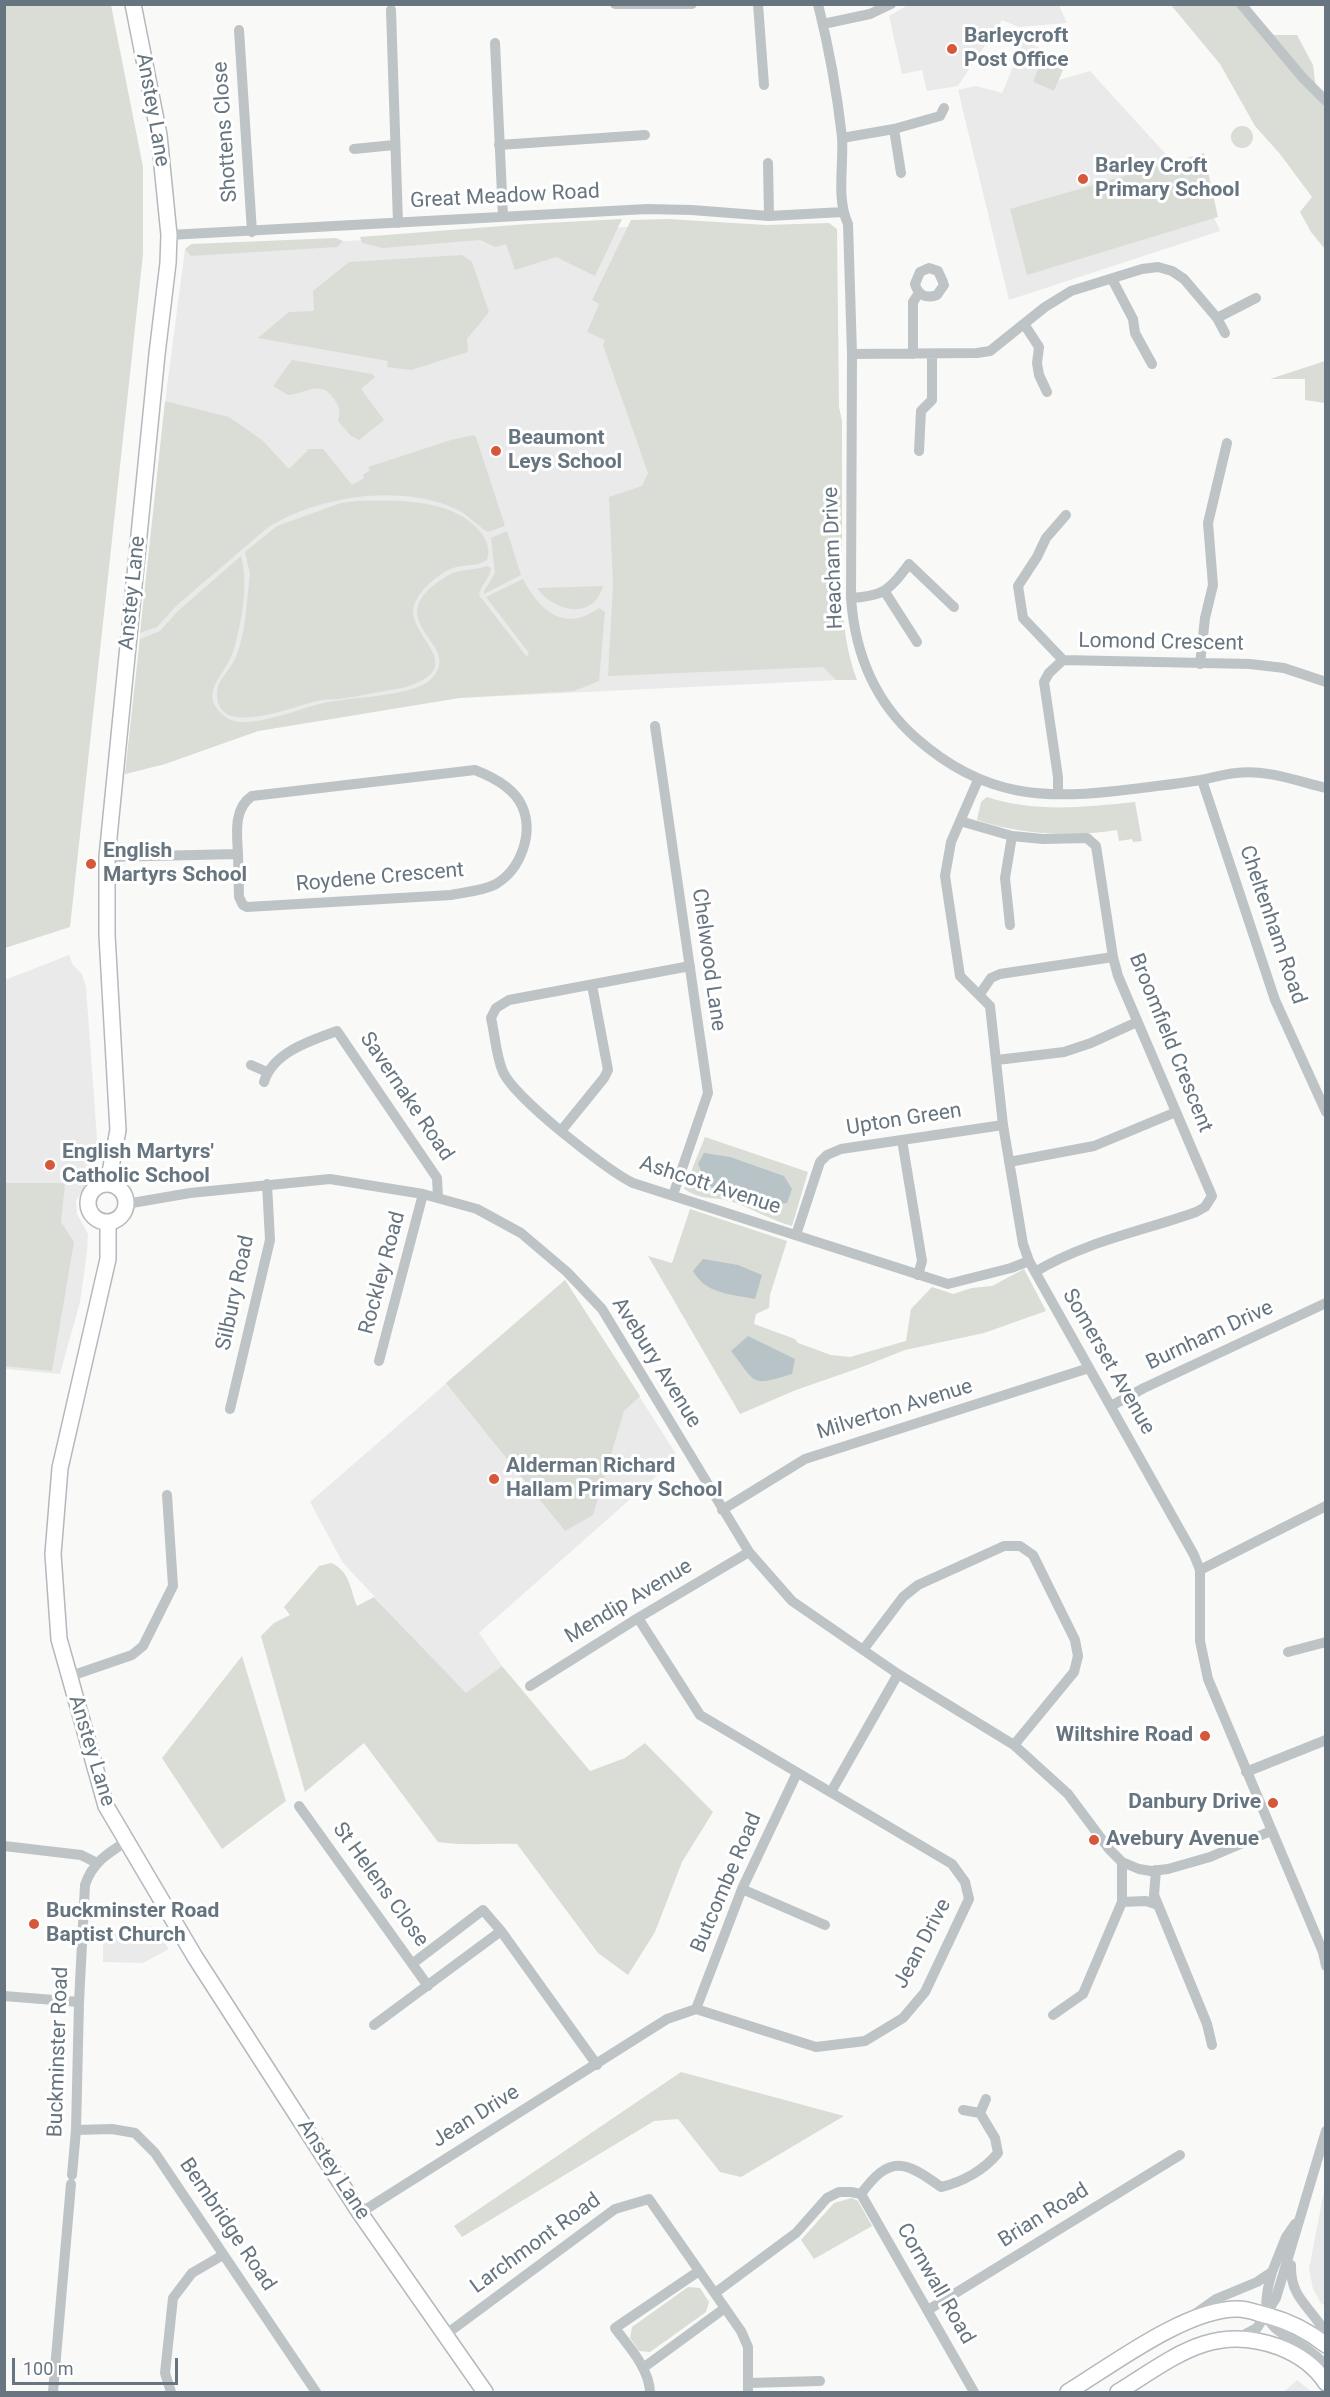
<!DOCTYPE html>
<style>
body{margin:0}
#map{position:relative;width:1330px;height:2397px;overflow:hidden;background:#f9f9f7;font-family:Roboto,sans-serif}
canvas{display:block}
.frame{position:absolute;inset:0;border:6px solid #66757f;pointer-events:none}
.scale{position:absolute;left:12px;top:2358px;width:166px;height:27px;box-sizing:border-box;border:3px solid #66757f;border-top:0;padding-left:8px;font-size:18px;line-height:21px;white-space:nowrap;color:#66757f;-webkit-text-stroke:4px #fff;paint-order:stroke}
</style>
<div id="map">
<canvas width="1330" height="2397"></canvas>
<div class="frame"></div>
<div class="scale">100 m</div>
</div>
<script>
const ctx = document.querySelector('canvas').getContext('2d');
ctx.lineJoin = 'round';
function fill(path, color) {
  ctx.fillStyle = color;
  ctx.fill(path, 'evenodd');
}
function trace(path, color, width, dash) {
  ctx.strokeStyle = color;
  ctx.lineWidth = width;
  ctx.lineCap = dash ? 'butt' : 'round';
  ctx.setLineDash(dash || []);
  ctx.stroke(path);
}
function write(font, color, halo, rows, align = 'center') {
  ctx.font = font + ' Roboto,sans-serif';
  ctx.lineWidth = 6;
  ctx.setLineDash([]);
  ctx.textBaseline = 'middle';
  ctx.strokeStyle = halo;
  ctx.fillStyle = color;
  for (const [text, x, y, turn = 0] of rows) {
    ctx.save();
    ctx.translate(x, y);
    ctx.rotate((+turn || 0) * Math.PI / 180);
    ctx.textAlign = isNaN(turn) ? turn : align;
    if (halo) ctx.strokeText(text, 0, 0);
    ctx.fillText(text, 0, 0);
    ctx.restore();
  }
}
fill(new Path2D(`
 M1059,5L1067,23L1019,27L1002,20L958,86L927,91L922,70L902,74L889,16L908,5Z
 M1024,40L1045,51L1033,82L1054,91L1059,80L1090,71L1205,197L1220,231L1009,300L958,90L976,86L1002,93Z
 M628,227L833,501L839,680L459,698L258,731L165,764L125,774L167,387L185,249Z
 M69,955L73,965L82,974L86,987L97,1139L96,1167L76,1201L77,1214L88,1234L87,1252L80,1302L60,1374L5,1369V980Z
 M565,1280L678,1457L479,1633L502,1666L466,1694L343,1563L310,1502Z
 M152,1926L169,1949L143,1963L103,1962V1933Z
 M1325,2186L1326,2303L1322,2305L1313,2289L1309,2269Z
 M1297,2380L1312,2392H1284Z`), '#eaeaea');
fill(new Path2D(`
 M5,4L111,5L143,167V254L70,927L5,948Z
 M1171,5H1244L1274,35H1297L1313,65L1316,90L1325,100V249L1311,232L1300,212L1312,197L1280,154L1255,126L1220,64Z
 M1041,61L1063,70L1054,91L1033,82Z
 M1231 137a11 11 0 1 1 22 0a11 11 0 1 1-22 0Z
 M1204,153L1218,217L1027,275L1010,209Z
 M622,219L595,276L556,257L515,270L506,244L495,247L480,240L383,248L362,243L360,237L528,224Z
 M668,219L766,225L829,223L837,229L839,407L842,421C842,462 842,502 842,542C842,591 840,634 857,680H836L823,667L608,676L613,585L609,497L642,486L648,473L603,345L605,340L587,332L599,304L592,300L631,220Z
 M336,238L343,241L337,247L191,256L185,249L191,244Z
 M462,255L472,262L489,312L467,339L468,352L411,370L387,367L388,361L258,338L289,312L314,311L313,291L349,262Z
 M292,360L372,374L375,377L361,389L384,420L359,440L351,436L338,421C340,414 340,408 336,402C322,377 306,394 288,395L273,386Z
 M1325,361V403L1305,400V379H1270Z
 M165,401L229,417L262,440L289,469L308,450L307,449H323L352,485L364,478L363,475L370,470L368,467L451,440L474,435L476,437L505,526L488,532C476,525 468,514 454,508C398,484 318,496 267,528L176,606L157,627L140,633Z
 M357,501C397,500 459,498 484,537C488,545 490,551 487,560C476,567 467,564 456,567C442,571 424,586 417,599C395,633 479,665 403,688C382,691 361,696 340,699C334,700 328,699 322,700C300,703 213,743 217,691C218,679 230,670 235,659C245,637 246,608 249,583L250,574L245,552L277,526L341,503Z
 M507,531L521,575L484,594V591L495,573L491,538Z
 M241,556C248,583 243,614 236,641C234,650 231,659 226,666C220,678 208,689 214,704C219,713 228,721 239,722C266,723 293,711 319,704C345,697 410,697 429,681C471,644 370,623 447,576C460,568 474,571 487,566L491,568C490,579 481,584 479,595L527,657L529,653L486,597L523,579C540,611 564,633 599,608L605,612L599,681L574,691L459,698L258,731L165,764L125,774L140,639L160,631L178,611Z
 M603,586C593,621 554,612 537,588Z
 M987,797C1036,813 1084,807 1135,802L1142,841L1133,842L1132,839L1119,841L1117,830C1071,837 1021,835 977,820L981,802Z
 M705,1137L808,1172L792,1226C770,1220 752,1208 730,1201C711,1196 703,1201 684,1189Z
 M5,1183H65L61,1222L74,1242L52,1371L5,1366Z
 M690,1209L787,1241L770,1295L769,1308L756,1314L754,1324L795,1339L798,1343L831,1355L850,1357L906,1341L911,1309L932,1287L953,1294L972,1288L992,1286L1024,1269L1046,1311L984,1333L905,1350L862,1367L796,1390L740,1414L648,1256L672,1263Z
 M565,1280L640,1396L624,1411L593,1515L565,1531L446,1383Z
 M331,1563C350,1571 350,1589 357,1606L374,1597L466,1693L502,1666L590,1771L625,1758L645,1743L713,1812L682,1862L655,1932L628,1975L598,1953L517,1844C491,1843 464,1846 438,1842L364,1743L305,1792L261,1636L274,1623L290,1615L284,1607L319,1566Z
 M242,1656L286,1801L222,1849L162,1758Z
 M681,2072L844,2116L741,2177L720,2172L678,2119L654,2121L462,2237L454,2226Z
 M852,2198L858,2201L872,2226L814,2259L801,2240L834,2203Z
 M688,2287L700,2288L709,2302L706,2312L650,2352L639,2351L630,2338L632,2327Z`), '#d9ddd6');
fill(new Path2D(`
 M704,1153L730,1157L784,1176L792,1189L787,1203C763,1207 729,1203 709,1185C704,1180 701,1170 698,1164Z
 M703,1259L738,1265L762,1275L755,1299C730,1294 706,1294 693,1271Z
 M748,1336L795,1359L792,1374C750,1387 757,1384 731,1351Z`), '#b7c3c6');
const secondary = new Path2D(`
 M108,1183L118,1130L107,935V857L157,354L168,263L169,235L159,135L133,4
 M88 1203a19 19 0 1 1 38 0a19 19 0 1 1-38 0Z
 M108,1222V1259L60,1468L53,1554L59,1639L106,1806L195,1957L360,2213L485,2392
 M1068,2392C1112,2365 1187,2308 1238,2309C1249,2309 1259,2314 1269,2316C1291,2322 1308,2331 1326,2345
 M1118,2392C1172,2359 1212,2322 1279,2347C1297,2354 1315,2366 1326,2383`);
trace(secondary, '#b3b9bd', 18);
trace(new Path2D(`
 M615,4H692
 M758,4L764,85
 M818,4C829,48 837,92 842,137C844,165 836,198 848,224L852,354L851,598C855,654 874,701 916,738C985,799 1046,800 1133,789C1155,786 1178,784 1201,780C1212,778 1224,774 1236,773C1266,769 1297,781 1326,788
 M1241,4L1302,77L1326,101
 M391,10L398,223
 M823,24L870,14L891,4
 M239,30L252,232
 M495,43L503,216
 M894,129L901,173
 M842,138L894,129L940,116L944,108
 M499,145L645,135
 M354,149L394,145
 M768,163L769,216
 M169,235L647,209L692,210L769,216L843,212
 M1112,279L1133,319L1135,333L1152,364
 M943,282L938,271L929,268L920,272L915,284C918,295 926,299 937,295L944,285
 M1217,318L1256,298
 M1024,324L1039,347L1037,363L1039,375L1047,392
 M852,354L977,353L990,351L1045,307L1071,291L1142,269L1158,267L1172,271L1184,279L1217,318L1225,333
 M913,354V302L919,293
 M919,451L921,411L932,400V354
 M885,592L917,642
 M851,598C885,596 889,590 909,564L954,607
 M1063,660L1023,618L1018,586L1037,557L1046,538L1066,515
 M1200,664L1205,618L1213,585L1208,523L1227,443
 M655,726L708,1093L673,1195
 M978,780L951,842L945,876L960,976L990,1006L1003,1125L1023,1244L1029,1261L1194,1555L1200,1570V1641L1208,1679L1323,1952L1326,1966
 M1202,780L1275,1000L1326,1112
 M1058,794V777L1044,682L1049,673L1063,660L1250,664L1284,668L1326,682
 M960,821L1012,836L1043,839L1087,838L1096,846L1113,957L1118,976L1212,1196L1205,1207L1196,1212C1143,1231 1084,1242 1035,1272
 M107,857L238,854C237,834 233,809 252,796L475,770C493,777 514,788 522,806C534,833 521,869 496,884C483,891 465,892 451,895L247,907L243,905L239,897L238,854
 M1010,925L1005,878L1012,836
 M690,966L509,1000L496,1008L491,1018C495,1035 496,1056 503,1072C516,1099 606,1170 633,1183L948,1284L1011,1268L1029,1261
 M980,994L991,978L1000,974L1113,957
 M997,1060L1064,1052L1091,1043L1137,1022
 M251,1065L267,1072
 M264,1082C273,1052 310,1041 337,1031L437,1178L438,1197
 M561,1131L604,1078L608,1070L592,985
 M902,1140L922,1261L918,1275
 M1009,1162L1094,1146L1176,1112
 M126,1204L190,1193L330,1179L423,1194L477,1209L521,1233L567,1272L602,1309L749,1552L792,1601L898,1674L1014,1745L1068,1794L1109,1849L1122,1862L1139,1869L1151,1871L1168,1869L1210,1857L1271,1831
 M796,1235L820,1162L827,1155L841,1149L1003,1125
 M379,1361L423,1194
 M1111,1406L1144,1388L1326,1303
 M230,1409L270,1240L267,1184
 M722,1510L805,1459L1089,1368
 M1200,1570L1326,1506
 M863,1650L903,1597L918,1585L1004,1546H1020L1033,1555L1075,1640L1078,1656L1074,1672L1014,1745
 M1288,1652L1326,1642
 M68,1677L132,1655L143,1646L173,1586L167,1495
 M530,1686L638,1618L749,1552
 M1246,1772L1326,1740
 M831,1792L898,1674
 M299,1806L428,1986
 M4,1846L81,1855L97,1863
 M1156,1870L1154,1895L1207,2024L1212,2045
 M742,1889L825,1925
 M1122,1902L1146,1901L1158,1905
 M412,1964L483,1910L501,1931
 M4,1996L79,2002
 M696,2009L742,1889L797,1773
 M1053,2015L1083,1994L1122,1902V1862
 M374,2025L501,1931L597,2065
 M963,2110L980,2113L986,2099
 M76,2130L112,2129L135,2133L155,2153L316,2392
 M72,2175L76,2130L79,2002L85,1885C92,1863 108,1853 127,1841
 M861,2194L974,2392
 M360,2213L667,2019L696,2009L816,2047L865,2041L903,2018L925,1992L969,1899L965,1882L952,1864L700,1715L638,1618
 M1291,2265C1290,2299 1311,2306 1326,2334
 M1272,2272C1251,2343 1290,2325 1326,2366
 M715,2293L796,2233L827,2198L839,2192H851L861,2194C890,2154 905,2161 941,2187C963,2182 984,2170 998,2153L995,2138L980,2113
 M928,2310L1180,2155
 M1192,2316L1216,2299L1257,2282L1272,2272L1286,2237L1295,2224
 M445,2335L615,2209L649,2199L741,2331L748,2347V2392
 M1238,2338L1257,2328L1276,2298L1326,2131
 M643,2368L725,2308
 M748,2383L820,2381
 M53,2392L71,2184
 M171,2392L165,2373L173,2298L192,2273L223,2255
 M650,2392C649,2368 629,2347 615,2328L699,2271`), '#bec3c6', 10);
trace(secondary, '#fff', 15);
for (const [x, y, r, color] of [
 [952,49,6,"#d6573a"],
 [1083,179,6,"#d6573a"],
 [496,451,6,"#d6573a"],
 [91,864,6,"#d6573a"],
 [50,1165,6,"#d6573a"],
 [494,1479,6,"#d6573a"],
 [1205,1736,6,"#d6573a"],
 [1273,1803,6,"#d6573a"],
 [1094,1840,6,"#d6573a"],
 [34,1924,6,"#d6573a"]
]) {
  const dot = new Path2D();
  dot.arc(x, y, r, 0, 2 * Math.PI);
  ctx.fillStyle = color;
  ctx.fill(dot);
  trace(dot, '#fff', 2);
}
write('bold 21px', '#66757f', '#fff', [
 ["Barleycroft",964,37],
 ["Post Office",964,61],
 ["Barley Croft",1095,167],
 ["Primary School",1095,191],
 ["Beaumont",508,439],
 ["Leys School",508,463],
 ["English",103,852],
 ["Martyrs School",103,876],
 ["English Martyrs'",62,1153],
 ["Catholic School",62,1177],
 ["Alderman Richard",506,1467],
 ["Hallam Primary School",506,1491],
 ["Wiltshire Road",1193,1736,"right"],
 ["Danbury Drive",1261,1803,"right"],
 ["Avebury Avenue",1106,1840],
 ["Buckminster Road",46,1912],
 ["Baptist Church",46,1936]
], 'left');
write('21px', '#66757f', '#fff', [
 ["Anstey Lane",152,110,80],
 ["Shottens Close",226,132,-94],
 ["Great Meadow Road",505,197,-3],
 ["Heacham Drive",834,558,-92],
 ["Anstey Lane",133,593,-84],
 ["Lomond Crescent",1161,643,1],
 ["Roydene Crescent",380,878,-5],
 ["Cheltenham Road",1272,925,71],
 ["Chelwood Lane",708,960,82],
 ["Broomfield Crescent",1170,1043,68],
 ["Savernake Road",406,1097,56],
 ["Upton Green",904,1120,-9],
 ["Ashcott Avenue",710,1186,18],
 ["Rockley Road",383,1273,-75],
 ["Silbury Road",236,1293,-78],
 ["Burnham Drive",1210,1336,-25],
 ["Somerset Avenue",1108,1362,60],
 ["Avebury Avenue",656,1363,58],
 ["Milverton Avenue",895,1410,-17],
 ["Mendip Avenue",629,1602,-31],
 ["Anstey Lane",91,1751,73],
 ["Butcombe Road",727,1883,-67],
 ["St Helens Close",380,1885,54],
 ["Jean Drive",923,1944,-62],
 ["Buckminster Road",59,2052,-88],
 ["Jean Drive",476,2117,-32],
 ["Anstey Lane",333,2170,57],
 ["Brian Road",1044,2216,-32],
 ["Bembridge Road",227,2225,56],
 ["Larchmont Road",536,2244,-36],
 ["Cornwall Road",935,2284,60]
]);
</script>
